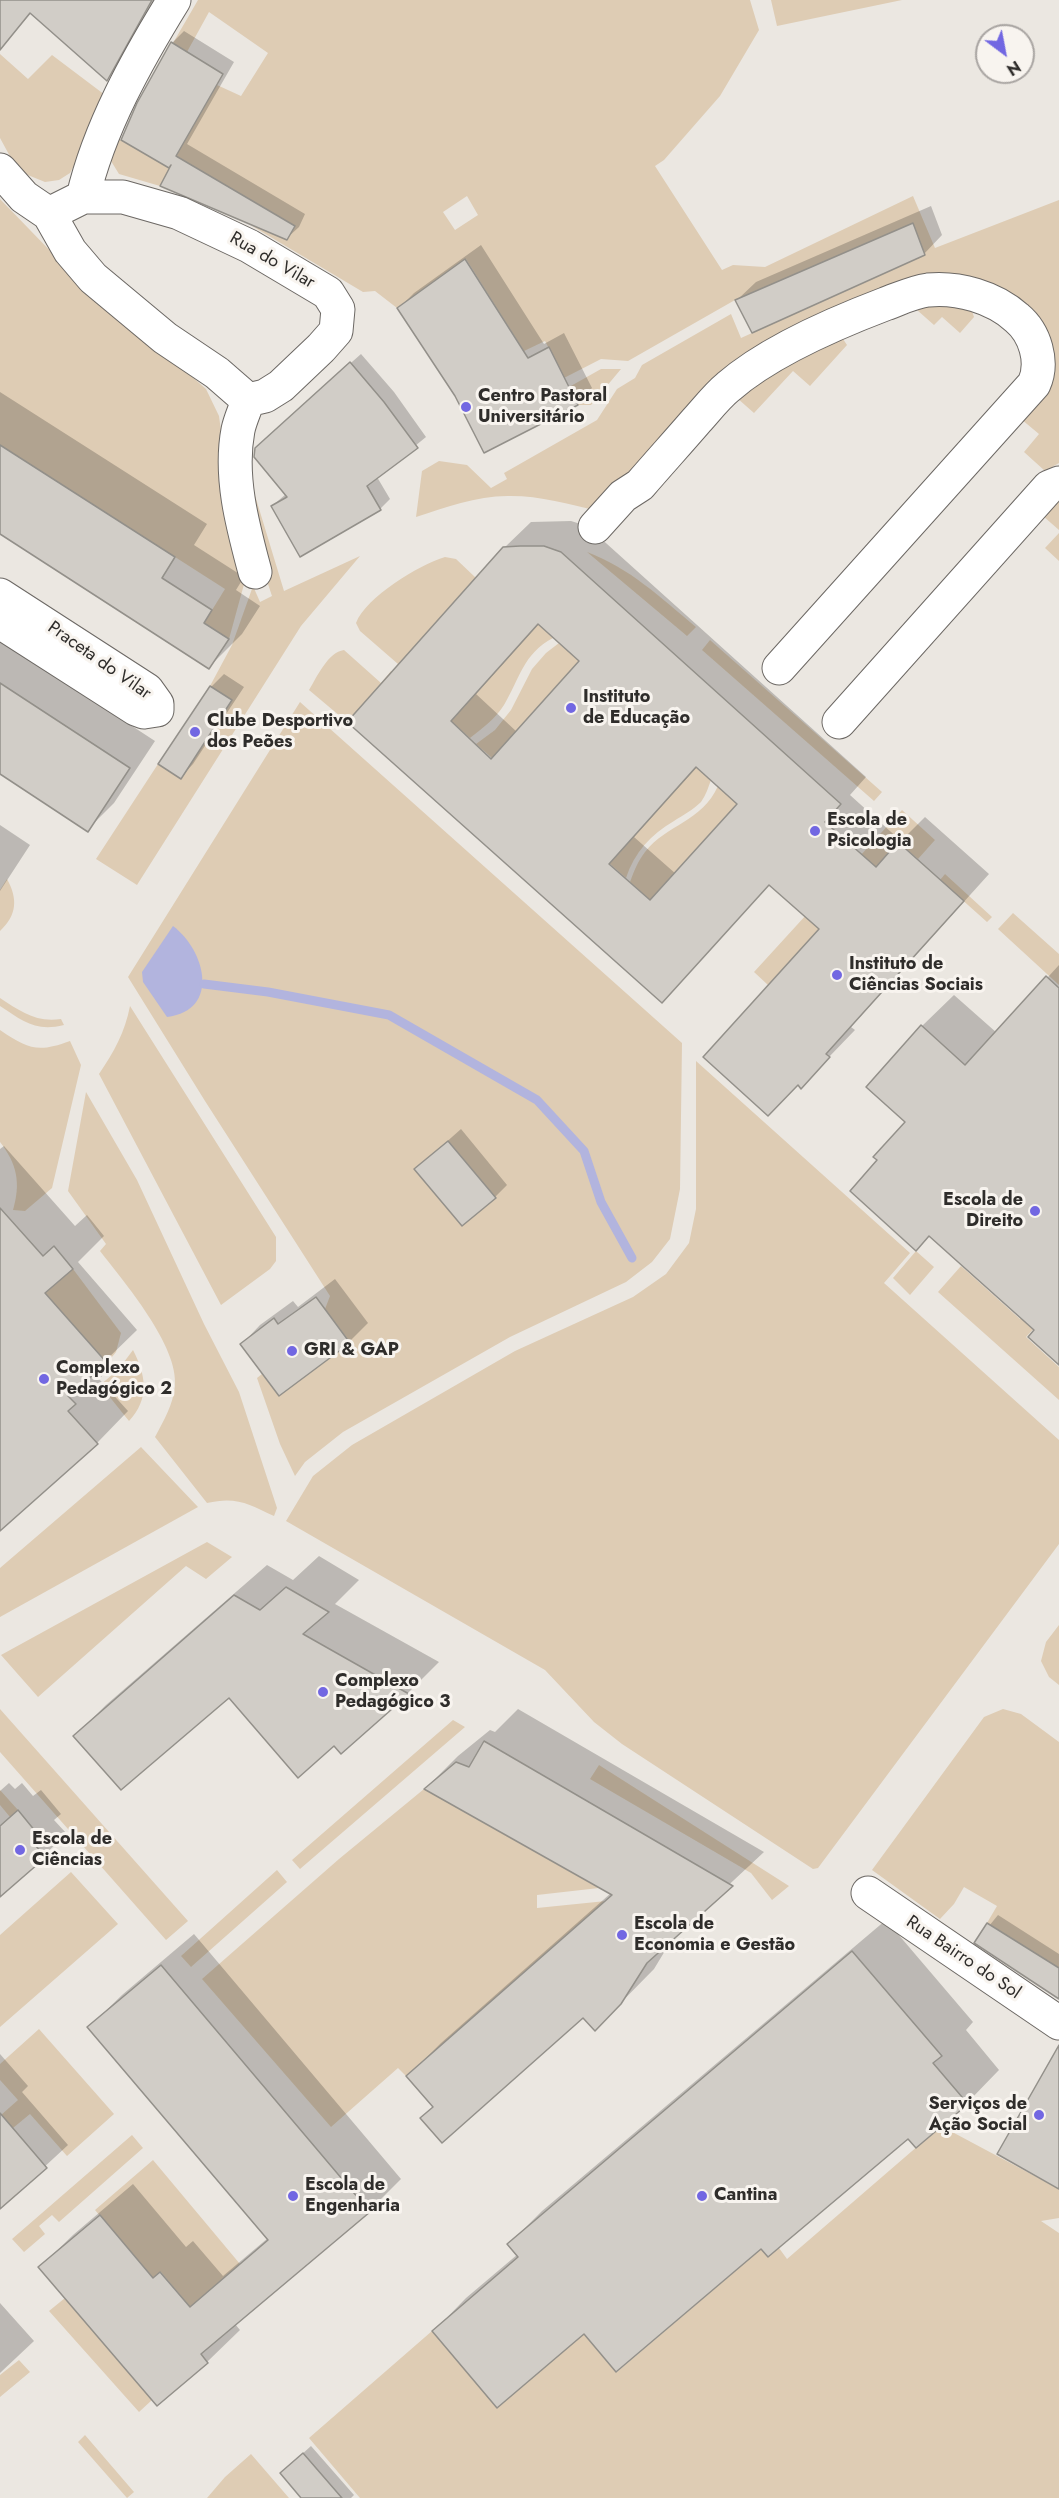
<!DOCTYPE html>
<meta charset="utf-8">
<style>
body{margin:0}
#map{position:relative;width:1059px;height:2498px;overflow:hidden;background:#ebe7e1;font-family:Jost,sans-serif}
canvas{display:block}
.north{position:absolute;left:975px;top:24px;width:60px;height:60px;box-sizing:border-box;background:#f8f4ef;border:2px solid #a8a4a1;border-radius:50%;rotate:148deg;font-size:16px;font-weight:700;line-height:24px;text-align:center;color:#2f2d2b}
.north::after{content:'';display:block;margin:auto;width:21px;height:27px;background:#7267e2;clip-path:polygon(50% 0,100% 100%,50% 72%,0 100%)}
</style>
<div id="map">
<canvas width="1059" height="2498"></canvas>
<div class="north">N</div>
</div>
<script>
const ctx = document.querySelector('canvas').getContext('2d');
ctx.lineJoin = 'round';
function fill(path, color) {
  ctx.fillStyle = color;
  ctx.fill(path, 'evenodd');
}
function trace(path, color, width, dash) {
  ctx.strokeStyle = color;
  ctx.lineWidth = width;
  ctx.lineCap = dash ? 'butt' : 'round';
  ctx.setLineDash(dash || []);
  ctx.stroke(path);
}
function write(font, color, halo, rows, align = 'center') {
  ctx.font = font + ' Jost,sans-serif';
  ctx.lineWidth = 6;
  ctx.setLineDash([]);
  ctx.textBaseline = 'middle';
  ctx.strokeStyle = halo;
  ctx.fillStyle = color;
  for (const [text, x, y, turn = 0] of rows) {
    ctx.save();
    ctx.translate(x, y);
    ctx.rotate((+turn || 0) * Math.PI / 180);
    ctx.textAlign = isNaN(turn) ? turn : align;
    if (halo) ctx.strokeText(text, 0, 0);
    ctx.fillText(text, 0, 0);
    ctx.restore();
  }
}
fill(new Path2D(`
 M198,0H750L759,30L720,96L664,160L655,166L722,270L733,265L765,267L913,196L935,248L1059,200V463L1045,471L1024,452L1039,434L1021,419L1027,307L867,296L597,511C570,504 540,496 511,496C479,495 446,507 416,517L422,471L439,461L467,465L491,488L507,479L504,473L597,420L617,389L635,378L642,365L731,314L741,338L924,255L735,300L628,361L601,359L564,378L545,341L524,351L466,259L397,308L375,291L363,292L247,223L176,156L217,85L241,96L268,53L209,12L187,52L173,43ZM467,196L478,215L455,230L443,212Z
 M771,0H902L777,26Z
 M0,54L28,79L52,55L109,98L70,173L59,180L45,182L18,171L0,138Z
 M117,138L170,168L160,186L119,174L111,161Z
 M0,199L60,261L206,389L219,416L226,468L246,577L229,639L204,623L225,589L0,445Z
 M929,305L971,308L974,317L960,333L942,317L934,325L917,310Z
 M843,339L847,345L810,386L793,371L754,413L737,398L787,365Z
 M601,369H621L591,405H578L569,387Z
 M247,469L284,591L360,556L301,626L137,885L96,859L158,764L181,779L232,701L210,686L232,645L253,586L260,602L272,596L253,539Z
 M1058,501L1059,502V530L1043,516Z
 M1059,533V561L1045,548Z
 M587,552C630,568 661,598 696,627L687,636Z
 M445,557L456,559L476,578L406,656L458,702L448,714L396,667L398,664L360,631L356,623C366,597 419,565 445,557Z
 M538,624L553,638C523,654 520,678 504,705C495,719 483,728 470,738L451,721Z
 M710,640L882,792L874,801L702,650Z
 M559,643L579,661L492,758L476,744L495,730L511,710L532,669L546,653Z
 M344,650L381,683L391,671L443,718L382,683L347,722L309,690C317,677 328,652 344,650Z
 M300,702L682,1043L680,1189L670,1239L652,1262L626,1282L510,1337L343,1432L305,1462L295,1476L280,1444L257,1378L262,1374L279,1396L350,1342L325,1309L330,1296L205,1101L128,977Z
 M696,767L711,780C708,788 706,795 701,802C693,810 683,815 674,821C651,834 634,853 626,878L609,863Z
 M718,786L737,804L650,900L630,882C634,871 638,861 645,852C667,824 702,822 718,786Z
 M902,810L935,840L918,859L898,842L768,985L754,972Z
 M945,874L992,917L987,922L940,880Z
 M7,879C18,899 17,915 0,931V890Z
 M1013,913L1059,954V985L998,929Z
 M0,998C20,1011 36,1023 61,1019L64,1025C35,1032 23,1021 0,1006Z
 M130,1006L276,1237V1261L270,1269L221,1305L99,1074C114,1052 125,1032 130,1006Z
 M0,1030C28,1049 38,1053 70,1041L81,1065L52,1188L25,1211L13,1210C21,1183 17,1164 0,1142Z
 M696,1061L910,1253L884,1283L1059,1440V1544L818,1868L813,1869L622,1744L594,1722L545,1670L286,1521L313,1476L352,1445L515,1351L633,1297L666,1274L689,1243L696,1209Z
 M86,1092L137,1180L204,1324L239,1392L277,1508L274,1516C249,1504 236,1496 207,1503L155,1437C164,1420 173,1405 175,1386C179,1346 124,1282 100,1251L106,1244L68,1191Z
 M916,1251L934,1267L910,1295L893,1278Z
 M961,1266L1020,1319L1027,1312L1039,1323L1026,1337L1059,1367V1400L938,1292Z
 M73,1269L121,1333L116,1352L107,1363L45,1293Z
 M133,1350C146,1376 150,1398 129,1421L100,1385L118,1370Z
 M141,1447L198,1507L0,1617V1568Z
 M207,1542L232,1557L206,1579L186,1566L38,1697L1,1655Z
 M1059,1625V1685L1049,1677L1041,1661L1046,1642Z
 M0,1709L188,1921L166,1940L0,1752Z
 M1003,1709L1021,1714L1059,1742V1968L987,1923L997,1906L964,1887L954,1904L940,1919L872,1870L984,1717Z
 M453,1720L465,1727L300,1869L292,1860Z
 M599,1765L789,1886L772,1900L751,1873L590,1779Z
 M424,1789L599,1888L537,1895V1908L606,1901L406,2076L398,2068L331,2127L202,1979L339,1859Z
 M0,1790L18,1810L10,1817L0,1805Z
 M277,1870L287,1882L191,1967L181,1956Z
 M71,1872L118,1924L0,2027V1935Z
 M39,2029L114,2114L67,2156L30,2114L13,2128L1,2115L18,2100L0,2080V2064Z
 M941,2126L1059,2189V2218L1041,2221L1059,2233V2498H360L309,2438L432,2331L497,2408L584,2334L617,2372L761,2249L768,2257L779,2248L787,2259Z
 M132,2135L143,2148L59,2222L52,2215L39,2226L45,2234L24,2252L12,2239Z
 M153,2160L240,2264L193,2305L190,2321L180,2295L161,2272L153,2278L95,2210Z
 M65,2298L152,2400L139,2412L49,2311Z
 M19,2360L30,2372L0,2397V2375Z
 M85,2435L134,2492L127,2498L78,2442Z
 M251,2454L289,2498H207L225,2477Z`), '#deccb4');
fill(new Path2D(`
 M173,926C205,950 221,1010 167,1017L143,982L142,972Z`), '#b2b4de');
fill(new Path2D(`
 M0,0H156L119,67L107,79L32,12L0,49Z
 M184,31L234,62L187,144L305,214L299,227L287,238L174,161L139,104L172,43Z
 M931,206L942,235L924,254L737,300L756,282Z
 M481,245L544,344L564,333L592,388L577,403L456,395L399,308L414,293Z
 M361,354L394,392L426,437L377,477L390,499L380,509L272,506L286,494L266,438Z
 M0,392L207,524L194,545L244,577L236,590L260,606L242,634L209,667L0,531Z
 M571,521L587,526L866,777L850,795L901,841L925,817L989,874L851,1027L855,1030L801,1086L821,929L770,884L662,1001L349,722L504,548L531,522ZM539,624L581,661L517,732L476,694ZM698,766L739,804L676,874L634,837Z
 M0,640L155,741L114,803L87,830L0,772Z
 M224,674L244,687L193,764L181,777L211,687Z
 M0,825L30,845L0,891Z
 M1059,965V1363L1036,1329L879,1160L907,1122L922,1026L954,995L997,1033Z
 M461,1129L507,1185L495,1197L416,1169Z
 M4,1146L75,1226L87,1215L104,1236L78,1262L137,1330L101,1365L107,1371L99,1379L128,1411L97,1443L0,1529V1149Z
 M335,1279L368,1323L349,1342L279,1394L242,1344L260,1325L293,1301L298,1307Z
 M319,1556L359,1580L335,1604L439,1662L408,1693L341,1752L334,1743L229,1696L75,1736L106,1705L267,1565L293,1580Z
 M518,1709L764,1852L674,1936L654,1969L595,2029L583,2016L435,2106L408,2076L441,2043L611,1893L426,1788L458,1756L490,1730L495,1732Z
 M9,1783L15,1789L22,1783L33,1796L41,1790L61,1814L54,1820L67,1834L0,1895V1791Z
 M998,1915L1059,1954V1999L976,1942Z
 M886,1920L973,2022L966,2030L999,2070L967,2103L908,2137L761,2247L584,2332L434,2331L466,2298L518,2254L509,2244L542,2211Z
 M194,1934L401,2179L369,2211L235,2324L240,2330L207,2362L157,2404L40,2267L73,2235L133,2184L186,2247L193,2241L223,2276L268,2238L89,2027L122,1995Z
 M0,2054L28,2086L22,2092L68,2145L0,2208Z
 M0,2303L34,2341L0,2373Z
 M311,2446L354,2495L351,2498H303L290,2465Z`), '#0003');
trace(new Path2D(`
 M204,984L268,992L389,1015L537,1100L584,1151L601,1202L632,1258`), '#b2b4de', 9);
const building = new Path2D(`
 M0,0H152L107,81L30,13L0,50Z
 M171,42L223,74L176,156L295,226L287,240L160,186L171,165L169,168L121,140L137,103Z
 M913,223L925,255L752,333L735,300Z
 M465,259L528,358L549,347L578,405L484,453L455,396L397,308Z
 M350,362L384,402L418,448L367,486L381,510L300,557L271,506L287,497L254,457L255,448Z
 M0,445L175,557L162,578L212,610L204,623L229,639L209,669L0,534Z
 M520,546H544L561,552L841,804L825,822L876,867L898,842L964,901L826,1054L830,1057L801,1089L798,1085L768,1116L703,1057L819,929L769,885L662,1003L347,722L503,547ZM538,624L579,661L491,759L451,721ZM696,767L737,804L650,900L609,864Z
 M0,683L130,768L88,832L0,774Z
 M210,686L232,700L181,779L158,764Z
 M1046,976L1059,988V1365L1028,1337L1034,1330L929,1236L916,1251L850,1191L877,1160L873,1157L905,1122L866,1087L921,1025L965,1065Z
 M448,1141L496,1198L462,1226L414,1169Z
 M0,1208L43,1256L54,1246L73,1269L45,1293L107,1363L68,1396L76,1404L68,1411L98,1444L0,1531Z
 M316,1297L350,1343L279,1396L240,1344L274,1318L278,1324Z
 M286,1587L329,1612L303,1634L409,1694L341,1754L334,1746L298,1778L229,1698L121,1790L73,1736L234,1595L260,1610Z
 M484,1741L733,1886L647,1963L621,2004L595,2031L583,2018L442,2143L420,2118L433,2107L406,2076L612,1895L424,1789L456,1762L469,1767Z
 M18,1810L40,1837L33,1843L46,1857L0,1897V1826Z
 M987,1923L1059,1968V1999L974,1943Z
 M852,1951L942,2056L933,2063L968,2104L916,2148L908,2139L768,2257L761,2249L616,2372L584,2334L497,2408L432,2331L518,2257L507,2244Z
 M161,1965L370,2212L201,2354L208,2363L157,2406L38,2267L100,2215L153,2278L160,2272L190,2307L268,2240L87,2027Z
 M1059,2045V2189L997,2154Z
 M0,2113L47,2168L0,2209Z
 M303,2453L342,2498H301L280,2473Z`);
fill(building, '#d1cdc7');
trace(building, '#93908a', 1.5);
const minor = new Path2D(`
 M0,170L24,197L49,214
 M83,197H123L179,213L249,246L328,293L338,309L336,331L321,348L281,386L265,396L248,400L217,373L165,338L93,278L70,251L49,214Z
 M83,197C99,128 137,60 174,0
 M248,400C245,410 240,420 238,430C229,477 243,527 255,572
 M595,527L623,496L640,485C659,463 678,442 697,420C707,409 717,396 728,387C768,352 835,323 885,304C899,299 913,292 928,290C958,287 994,297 1017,318C1035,333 1044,362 1034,384L779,668
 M0,595L147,690L157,704V710L144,712L136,709L0,622
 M839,722L1049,487L1059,483
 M868,1893L1059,2023`);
trace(minor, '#6c6864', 35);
trace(minor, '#fff', 33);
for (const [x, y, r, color] of [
 [466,407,6,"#7267e2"],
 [571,708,6,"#7267e2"],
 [195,732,6,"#7267e2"],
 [815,831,6,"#7267e2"],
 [837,975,6,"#7267e2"],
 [1035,1211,6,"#7267e2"],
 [292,1351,6,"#7267e2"],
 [44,1379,6,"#7267e2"],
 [323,1692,6,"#7267e2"],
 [20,1850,6,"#7267e2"],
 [622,1935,6,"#7267e2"],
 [1039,2115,6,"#7267e2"],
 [293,2196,6,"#7267e2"],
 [702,2196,6,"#7267e2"]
]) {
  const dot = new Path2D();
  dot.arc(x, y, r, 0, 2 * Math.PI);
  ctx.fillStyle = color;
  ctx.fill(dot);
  trace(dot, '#f8f4ef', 2);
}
write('18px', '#2f2d2b', '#f8f4ef', [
 ["Rua do Vilar",272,261,30],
 ["Praceta do Vilar",99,661,35],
 ["Rua Bairro do Sol",963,1958,34]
]);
write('bold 18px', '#2f2d2b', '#f8f4ef', [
 ["Centro Pastoral",478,397],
 ["Universitário",478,418],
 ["Instituto",583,698],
 ["de Educação",583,719],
 ["Clube Desportivo",207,722],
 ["dos Peões",207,743],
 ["Escola de",827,821],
 ["Psicologia",827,842],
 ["Instituto de",849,965],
 ["Ciências Sociais",849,986],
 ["Escola de",1023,1201,"right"],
 ["Direito",1023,1222,"right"],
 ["GRI & GAP",304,1351],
 ["Complexo",56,1369],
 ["Pedagógico 2",56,1390],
 ["Complexo",335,1682],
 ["Pedagógico 3",335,1703],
 ["Escola de",32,1840],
 ["Ciências",32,1861],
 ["Escola de",634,1925],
 ["Economia e Gestão",634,1946],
 ["Serviços de",1027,2105,"right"],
 ["Ação Social",1027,2126,"right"],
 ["Escola de",305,2186],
 ["Engenharia",305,2207],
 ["Cantina",714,2196]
], 'left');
</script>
